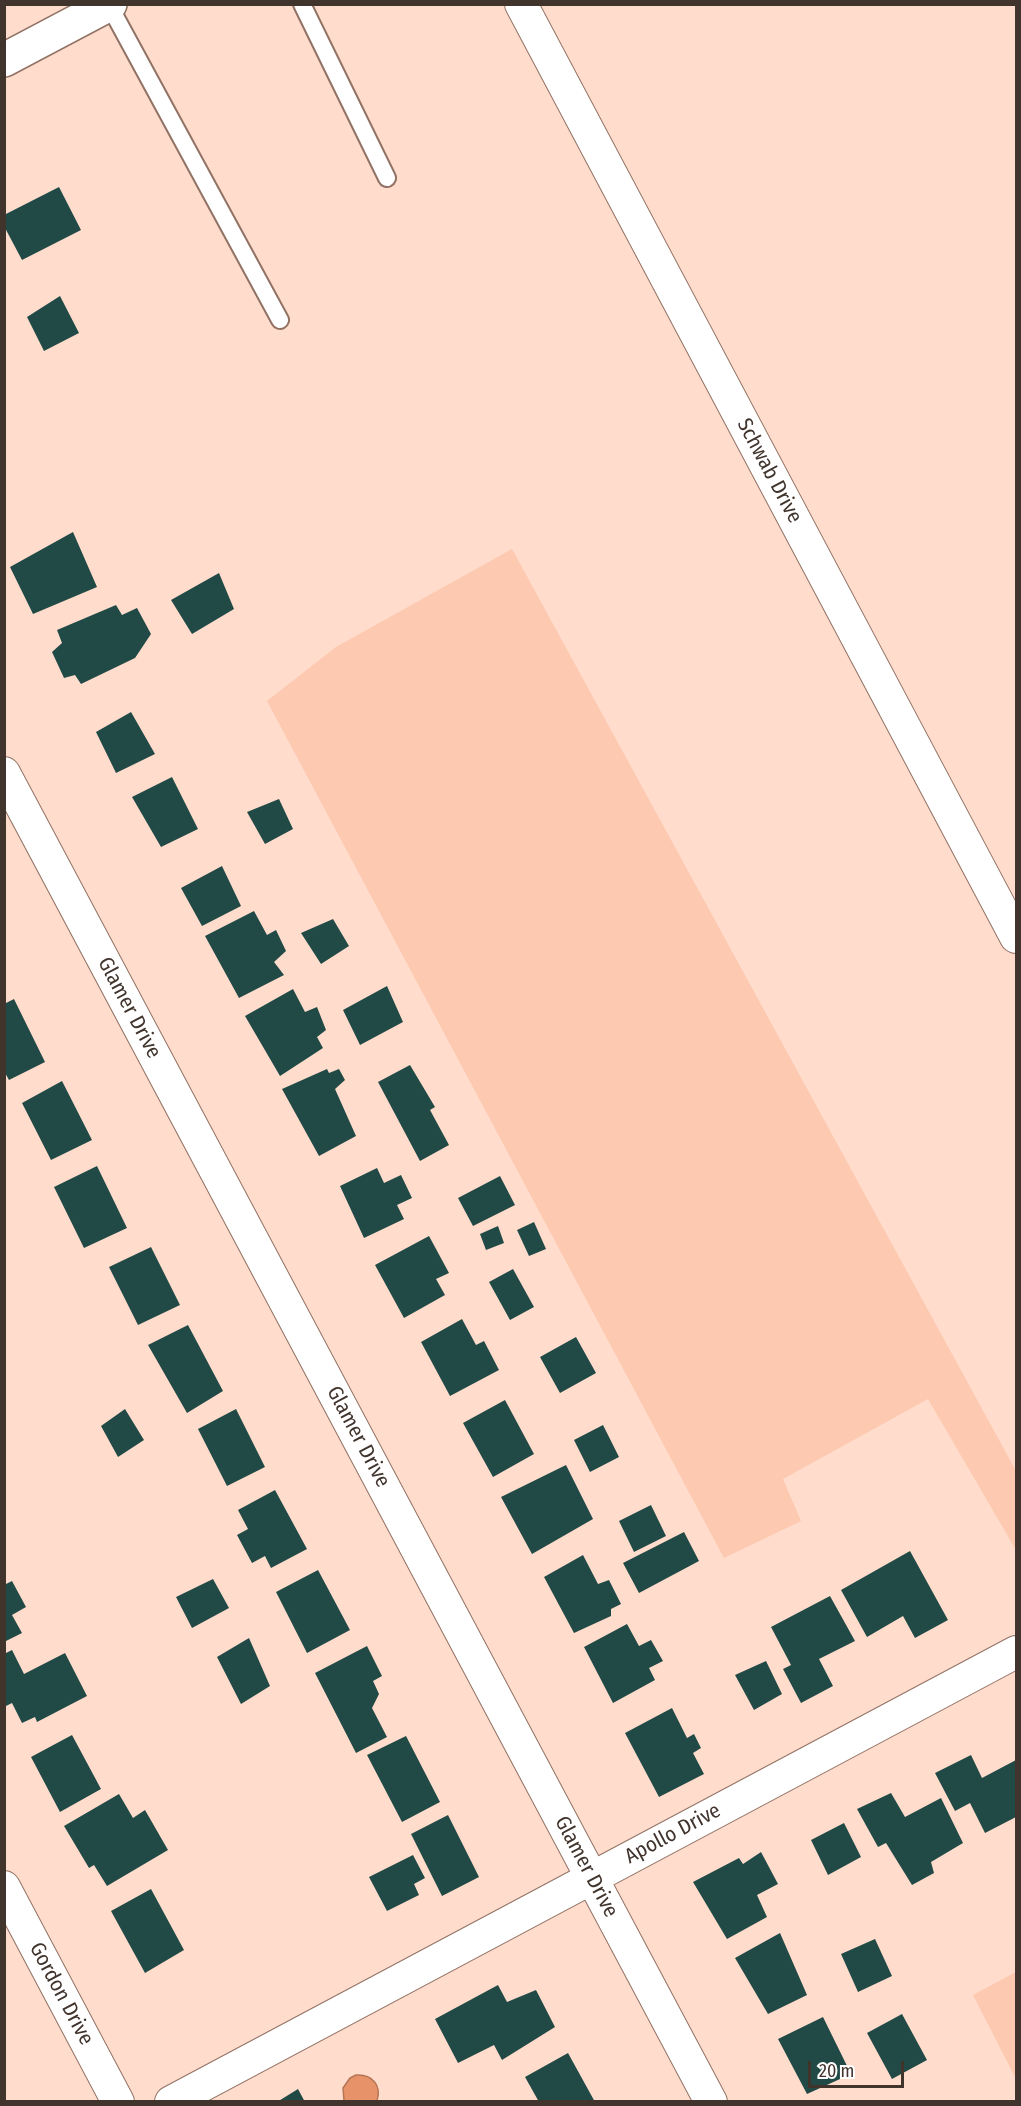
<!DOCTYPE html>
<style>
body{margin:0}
#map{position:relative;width:1021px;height:2106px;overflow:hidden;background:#ffdccc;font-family:"Fira Sans Condensed",sans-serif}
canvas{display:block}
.frame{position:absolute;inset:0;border:6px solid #41342d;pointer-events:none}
.scale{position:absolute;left:808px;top:2061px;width:96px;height:27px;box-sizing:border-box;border:3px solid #41342d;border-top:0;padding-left:8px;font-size:18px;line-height:21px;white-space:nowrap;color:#41342d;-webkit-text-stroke:4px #fff;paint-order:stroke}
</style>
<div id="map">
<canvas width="1021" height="2106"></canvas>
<div class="frame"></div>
<div class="scale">20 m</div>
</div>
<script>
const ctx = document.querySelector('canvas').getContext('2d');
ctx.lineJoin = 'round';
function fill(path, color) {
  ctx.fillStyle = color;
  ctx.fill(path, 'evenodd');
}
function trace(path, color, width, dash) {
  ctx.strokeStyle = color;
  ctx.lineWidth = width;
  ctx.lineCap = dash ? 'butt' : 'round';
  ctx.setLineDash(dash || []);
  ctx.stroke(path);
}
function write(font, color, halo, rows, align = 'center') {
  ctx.font = font + ' "Fira Sans Condensed",sans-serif';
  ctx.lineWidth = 6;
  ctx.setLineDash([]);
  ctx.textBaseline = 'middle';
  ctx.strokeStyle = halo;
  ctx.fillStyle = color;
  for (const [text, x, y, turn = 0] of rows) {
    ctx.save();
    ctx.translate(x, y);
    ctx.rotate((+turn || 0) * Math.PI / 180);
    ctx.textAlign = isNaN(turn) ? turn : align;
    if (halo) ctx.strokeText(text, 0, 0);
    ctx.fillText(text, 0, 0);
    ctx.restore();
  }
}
fill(new Path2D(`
 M512,549L1016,1471V1550L928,1399L783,1479L801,1521L724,1558L267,701L336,647Z
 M1016,1972V2079L973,1995Z`), '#fdc9b0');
const water = new Path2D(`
 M356,2075C372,2074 382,2085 377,2101H344L343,2088L350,2078Z`);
fill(water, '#e79269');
trace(water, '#b57657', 1.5);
fill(new Path2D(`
 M59,187L81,230L22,260L4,226V215Z
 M60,296L79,333L44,351L27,317Z
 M73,532L97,587L33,614L10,567Z
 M219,573L234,609L192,634L171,600Z
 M116,605L122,615L137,608L151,634L135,658L81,684L75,675L64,678L52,652L62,643L57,630Z
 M131,712L155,754L116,773L96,732Z
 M172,777L198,829L161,847L132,797Z
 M279,799L293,829L265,844L247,812Z
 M222,866L241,906L202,926L181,888Z
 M254,911L267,935L276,930L286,951L274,962L284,975L239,998L205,936Z
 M333,919L349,946L321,964L301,933Z
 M387,986L403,1022L360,1045L343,1010Z
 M293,989L305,1012L317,1007L326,1030L317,1037L323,1048L280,1076L245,1016Z
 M14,999L45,1062L9,1080L4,1071V1004Z
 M410,1065L435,1107L430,1110L449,1145L420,1161L378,1082Z
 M327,1069L329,1073L339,1069L345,1080L335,1089L356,1136L319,1156L282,1089Z
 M62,1081L92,1140L51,1160L22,1103Z
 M97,1166L127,1228L84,1248L54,1187Z
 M377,1168L384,1183L401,1175L412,1198L397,1205L404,1219L364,1238L340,1186Z
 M500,1176L515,1205L473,1226L458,1198Z
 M534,1222L546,1249L529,1256L517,1230Z
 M498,1226L504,1243L486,1250L480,1234Z
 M429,1236L449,1273L436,1279L445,1295L404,1318L375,1265Z
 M151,1247L180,1305L138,1325L109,1267Z
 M513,1269L534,1307L510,1320L489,1282Z
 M462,1319L476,1345L484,1341L499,1370L450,1396L421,1342Z
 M188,1325L223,1391L187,1413L148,1345Z
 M576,1337L596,1373L560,1393L540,1357Z
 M505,1400L534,1454L493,1477L463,1423Z
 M125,1409L144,1440L118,1457L101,1426Z
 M236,1409L265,1467L227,1486L198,1429Z
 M603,1425L619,1457L590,1472L574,1440Z
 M566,1465L593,1519L532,1554L501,1497Z
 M275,1490L307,1549L271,1568L265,1556L252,1563L237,1535L248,1529L238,1510Z
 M651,1505L666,1536L634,1552L619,1521Z
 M684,1532L699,1561L639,1593L623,1563Z
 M910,1551L948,1620L915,1638L903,1616L867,1637L841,1590Z
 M583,1555L598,1584L609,1580L621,1604L611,1609V1616L574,1633L544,1577Z
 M318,1570L350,1630L307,1653L276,1592Z
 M213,1579L229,1608L192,1628L176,1597Z
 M12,1581L26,1607L12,1615L22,1633L4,1642V1585Z
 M830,1596L855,1641L819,1659L833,1686L801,1703L783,1669L791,1665L771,1627Z
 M627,1624L639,1646L651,1640L663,1661L649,1668L655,1680L613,1703L584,1647Z
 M249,1638L270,1686L241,1704L217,1657Z
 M367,1646L382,1676L373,1681L379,1694L372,1708L387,1737L356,1753L315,1673Z
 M12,1650L24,1674L65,1653L87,1696L37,1722L35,1717L22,1723L12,1703L4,1707V1654Z
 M766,1661L782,1694L754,1710L735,1675Z
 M672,1708L687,1738L694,1734L701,1748L693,1753L704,1774L659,1797L625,1733Z
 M72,1735L101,1789L60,1812L31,1757Z
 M406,1736L440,1802L402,1822L367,1755Z
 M971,1755L982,1778L1016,1760V1817L985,1833L970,1803L955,1811L935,1773Z
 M891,1793L905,1817L941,1798L963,1843L931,1862L934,1873L912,1885L886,1843L878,1847L857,1809Z
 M119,1794L133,1818L145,1810L168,1850L107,1886L94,1865L89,1868L64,1826Z
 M448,1815L479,1877L442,1896L411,1834Z
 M844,1823L861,1857L828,1875L811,1840Z
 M761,1852L778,1884L757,1895L767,1917L727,1939L693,1882L739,1858L743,1864Z
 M413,1855L425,1878L414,1884L419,1895L387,1911L369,1877Z
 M151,1889L184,1950L145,1973L111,1911Z
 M780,1933L807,1995L768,2014L735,1958Z
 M875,1939L892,1976L858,1992L841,1954Z
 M498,1985L507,2002L536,1990L555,2027L502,2060L494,2045L458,2063L435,2019Z
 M902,2014L927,2060L892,2079L867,2033Z
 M823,2017L851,2074L807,2094L778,2039Z
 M568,2053L595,2102H539L525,2077Z
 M298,2089L305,2102H277Z`), '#214a47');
const service = new Path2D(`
 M302,4L387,178
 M109,5L280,320`);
const minor = new Path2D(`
 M521,4L1016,937
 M4,773L711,2102
 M4,1887L118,2102
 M171,2102L1016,1652`);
const tertiary = new Path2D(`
 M4,60L110,4`);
trace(service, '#917264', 20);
trace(minor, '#917264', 34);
trace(tertiary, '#917264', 36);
trace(service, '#fff', 16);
trace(minor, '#fff', 32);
trace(tertiary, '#fff', 33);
write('21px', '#41342d', '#fff', [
 ["Schwab Drive",769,471,62],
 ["Glamer Drive",129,1008,62],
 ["Glamer Drive",358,1437,62],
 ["Apollo Drive",673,1834,-28],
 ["Glamer Drive",586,1867,62],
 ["Gordon Drive",61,1994,62]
]);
</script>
